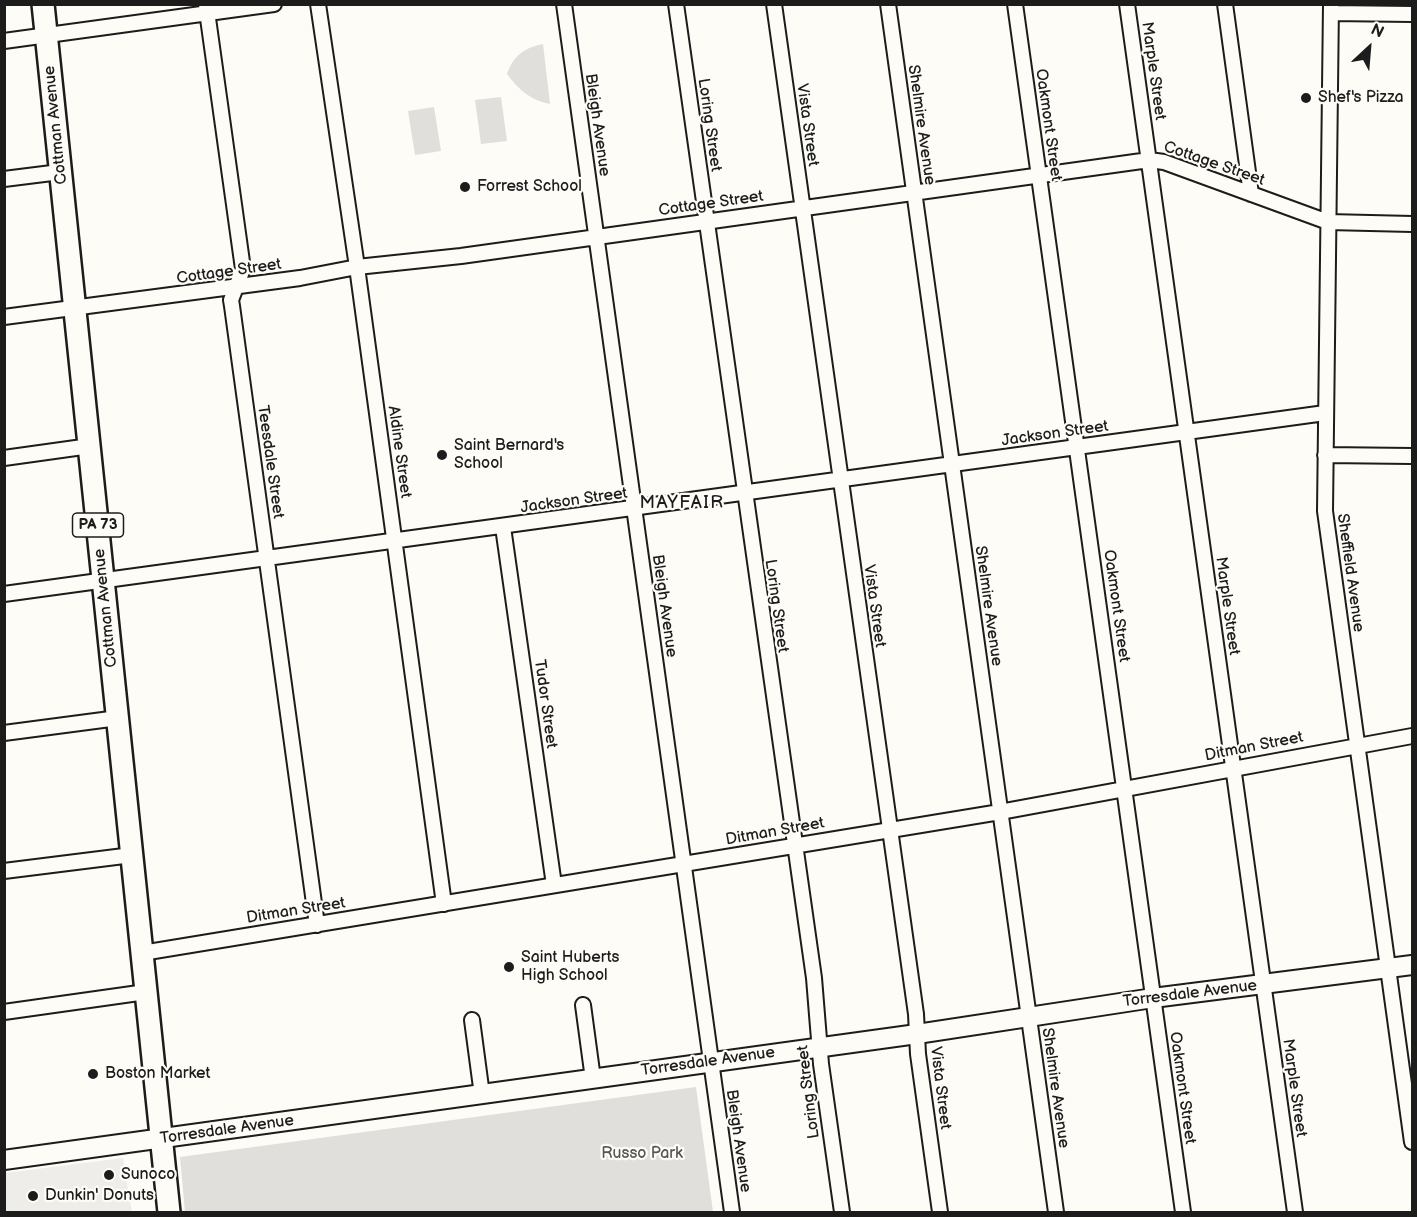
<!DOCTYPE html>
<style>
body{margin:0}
#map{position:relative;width:1417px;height:1217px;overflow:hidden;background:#fdfcf7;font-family:"Balsamiq Sans",sans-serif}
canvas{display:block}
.frame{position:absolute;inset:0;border:6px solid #1c1c1c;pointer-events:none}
.north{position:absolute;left:1339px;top:18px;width:60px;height:60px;-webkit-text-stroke:4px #fdfcf7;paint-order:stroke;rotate:26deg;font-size:16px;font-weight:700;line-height:24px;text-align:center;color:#1c1c1c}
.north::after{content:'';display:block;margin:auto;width:21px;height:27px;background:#1c1c1c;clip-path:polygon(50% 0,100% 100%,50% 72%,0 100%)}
</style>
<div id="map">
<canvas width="1417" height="1217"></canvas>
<div class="frame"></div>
<div class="north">N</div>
</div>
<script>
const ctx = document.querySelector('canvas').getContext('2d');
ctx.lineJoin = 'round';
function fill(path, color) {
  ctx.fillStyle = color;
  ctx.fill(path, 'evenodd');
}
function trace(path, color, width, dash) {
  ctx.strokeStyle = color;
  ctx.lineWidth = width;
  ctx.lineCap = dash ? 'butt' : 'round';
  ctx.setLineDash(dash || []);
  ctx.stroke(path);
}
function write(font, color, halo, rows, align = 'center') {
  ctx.font = font + ' "Balsamiq Sans",sans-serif';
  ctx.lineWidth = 4.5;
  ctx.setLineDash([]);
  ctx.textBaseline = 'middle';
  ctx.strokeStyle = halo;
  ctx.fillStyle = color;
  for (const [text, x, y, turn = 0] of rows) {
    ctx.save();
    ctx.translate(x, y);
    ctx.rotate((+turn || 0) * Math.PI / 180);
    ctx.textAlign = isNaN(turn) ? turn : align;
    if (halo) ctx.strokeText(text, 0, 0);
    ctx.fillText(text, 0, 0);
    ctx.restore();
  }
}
fill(new Path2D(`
 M123,1158L132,1212H5V1173Z`), '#eeede9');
fill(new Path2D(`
 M543,44L550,104C530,100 519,90 507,74C513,56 524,48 543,44Z
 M501,97L507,141L481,144L475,100Z
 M434,107L441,151L415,155L408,111Z
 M696,1087L713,1212H185L180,1157Z`), '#e0dfdb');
const street = new Path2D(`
 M206,4L243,269L231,300L232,306L317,925
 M318,4L357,267L444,904
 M564,4L732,1212
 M676,4L814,978L821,1064L842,1212
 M774,4L916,1014L918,1054L940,1212
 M888,4L1056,1212
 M1015,4L1183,1212
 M1127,4L1295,1212
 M1225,4L1251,194
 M1331,4L1325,511L1412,1142
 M1331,13L1412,14
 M4,41L274,4
 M4,179L60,172
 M4,317L300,278L357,267L461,256L1149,160L1164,162L1328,222L1412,224
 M1325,455L1412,456
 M4,458L90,446
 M503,527L554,885
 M4,594L1325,413
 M4,733L118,718
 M4,871L132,855
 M142,953L1000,812L1412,736
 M583,1005L593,1079
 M4,1012L146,992
 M472,1020L482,1095`);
const secondary = new Path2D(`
 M4,1160L917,1034L1153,998L1412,965`);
const primary = new Path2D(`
 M43,4L169,1212`);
trace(street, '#1c1c1c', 18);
trace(secondary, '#1c1c1c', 22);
trace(primary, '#1c1c1c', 26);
trace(street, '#fdfcf7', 14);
trace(secondary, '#fdfcf7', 18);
trace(primary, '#fdfcf7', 21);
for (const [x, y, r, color] of [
 [1306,98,6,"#1c1c1c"],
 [465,187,6,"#1c1c1c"],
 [442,455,6,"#1c1c1c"],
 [509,967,6,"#1c1c1c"],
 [93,1074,6,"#1c1c1c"],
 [109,1175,6,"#1c1c1c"],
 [33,1196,6,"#1c1c1c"]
]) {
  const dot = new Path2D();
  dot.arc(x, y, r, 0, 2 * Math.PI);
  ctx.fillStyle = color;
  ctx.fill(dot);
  trace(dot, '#fdfcf7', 2);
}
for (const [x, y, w] of [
 [98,525,51]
]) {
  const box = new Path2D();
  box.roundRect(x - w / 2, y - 12, w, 24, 4.5);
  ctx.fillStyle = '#fdfcf7';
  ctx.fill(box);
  trace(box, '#1c1c1c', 1.5);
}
write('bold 15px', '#1c1c1c', null, [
 ["PA 73",98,525]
]);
write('16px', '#1c1c1c', '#fdfcf7', [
 ["Marple Street",1153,71,82],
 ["Cottman Avenue",56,125,-96],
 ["Bleigh Avenue",597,125,82],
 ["Loring Street",709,125,82],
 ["Vista Street",807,125,82],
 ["Shelmire Avenue",921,125,82],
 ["Oakmont Street",1048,125,82],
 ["Cottage Street",1214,164,19],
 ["Cottage Street",711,204,-8],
 ["Cottage Street",229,272,-8],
 ["Jackson Street",1055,434,-8],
 ["Aldine Street",399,452,82],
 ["Teesdale Street",270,462,82],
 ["Jackson Street",574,501,-8],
 ["Sheffield Avenue",1350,573,82],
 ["Bleigh Avenue",664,606,82],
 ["Loring Street",776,606,82],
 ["Vista Street",874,606,82],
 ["Shelmire Avenue",988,606,82],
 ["Oakmont Street",1116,606,82],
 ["Marple Street",1227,606,82],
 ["Cottman Avenue",106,608,-96],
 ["Tudor Street",545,704,82],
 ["Ditman Street",1254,747,-11],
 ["Ditman Street",775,832,-10],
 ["Ditman Street",296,911,-9],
 ["Torresdale Avenue",1190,994,-7],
 ["Torresdale Avenue",708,1062,-8],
 ["Vista Street",940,1088,83],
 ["Shelmire Avenue",1055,1088,82],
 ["Oakmont Street",1182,1088,82],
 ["Marple Street",1294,1088,82],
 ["Loring Street",809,1092,-97],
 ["Torresdale Avenue",227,1130,-8],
 ["Bleigh Avenue",738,1141,82]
]);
write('16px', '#1c1c1c', '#fdfcf7', [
 ["Shef's Pizza",1318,98],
 ["Forrest School",477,187],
 ["Saint Bernard's",454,446],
 ["School",454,464],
 ["Saint Huberts",521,958],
 ["High School",521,976],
 ["Boston Market",105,1074],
 ["Sunoco",121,1175],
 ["Dunkin' Donuts",45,1196]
], 'left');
write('16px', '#575655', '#fdfcf7', [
 ["Russo Park",642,1154]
]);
ctx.letterSpacing = '1.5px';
write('18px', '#1c1c1c', '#fdfcf7', [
 ["MAYFAIR",682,503]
]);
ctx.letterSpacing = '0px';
</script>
